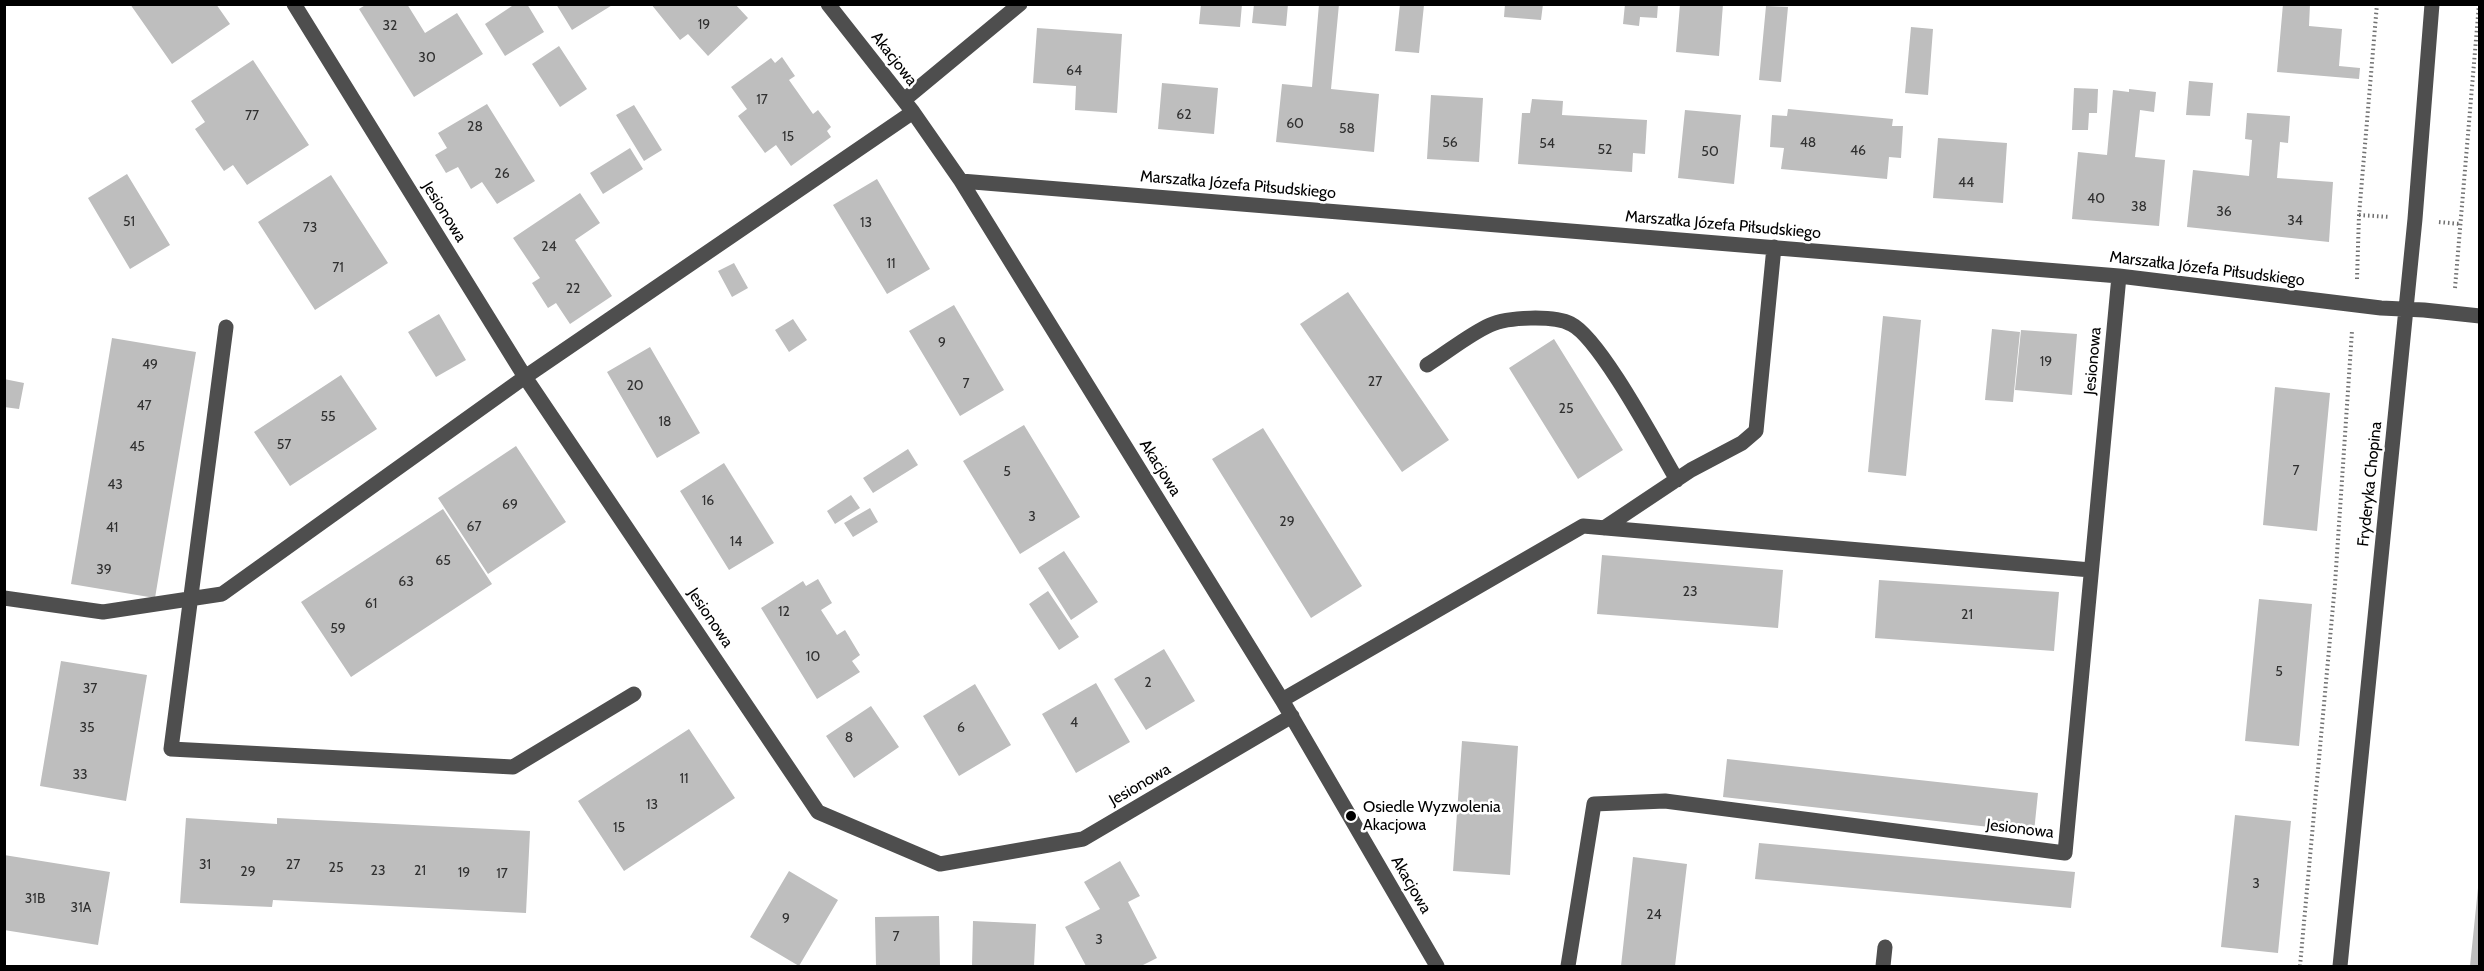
<!DOCTYPE html>
<meta charset="utf-8">
<style>
body{margin:0}
#map{position:relative;width:2484px;height:971px;overflow:hidden;background:#fff;font-family:Cabin,sans-serif}
canvas{display:block}
.frame{position:absolute;inset:0;border:6px solid #000;pointer-events:none}
</style>
<div id="map">
<canvas width="2484" height="971"></canvas>
<div class="frame"></div>
</div>
<script>
const ctx = document.querySelector('canvas').getContext('2d');
ctx.lineJoin = 'round';
function fill(path, color) {
  ctx.fillStyle = color;
  ctx.fill(path, 'evenodd');
}
function trace(path, color, width, dash) {
  ctx.strokeStyle = color;
  ctx.lineWidth = width;
  ctx.lineCap = dash ? 'butt' : 'round';
  ctx.setLineDash(dash || []);
  ctx.stroke(path);
}
function write(font, color, halo, rows, align = 'center') {
  ctx.font = font + ' Cabin,sans-serif';
  ctx.lineWidth = 5;
  ctx.setLineDash([]);
  ctx.textBaseline = 'middle';
  ctx.strokeStyle = halo;
  ctx.fillStyle = color;
  for (const [text, x, y, turn = 0] of rows) {
    ctx.save();
    ctx.translate(x, y);
    ctx.rotate((+turn || 0) * Math.PI / 180);
    ctx.textAlign = isNaN(turn) ? turn : align;
    if (halo) ctx.strokeText(text, 0, 0);
    ctx.fillText(text, 0, 0);
    ctx.restore();
  }
}
fill(new Path2D(`
 M130,4H216L230,24L172,64Z
 M367,4H407L425,33L457,13L483,54L414,97L359,9Z
 M515,4H527L544,32L505,56L485,24Z
 M556,4H614L572,30Z
 M651,4H735L748,18L708,56L688,34L680,40Z
 M1201,4H1242L1240,27L1199,24Z
 M1254,4H1288L1286,26L1252,23Z
 M1319,4H1339L1331,89L1379,94L1374,152L1276,142L1282,84L1312,87Z
 M1400,4L1424,5L1419,53L1395,51Z
 M1505,4H1543L1541,20L1504,17Z
 M1625,4H1658L1657,18L1640,17L1639,26L1623,24Z
 M1680,4H1723L1719,56L1676,52Z
 M2283,4H2310L2309,26L2342,29L2339,66L2360,68L2359,79L2277,72Z
 M1766,6L1788,7L1781,82L1759,80Z
 M1911,27L1933,29L1928,95L1905,93Z
 M1037,28L1122,34L1117,113L1075,110L1076,86L1033,83Z
 M559,46L587,89L560,107L532,64Z
 M782,57L795,76L789,80L813,114L818,110L831,127L827,131L831,137L791,166L776,145L765,153L738,116L747,109L731,87L771,58L775,63Z
 M253,60L309,145L247,185L233,165L224,171L195,129L205,122L191,101Z
 M2189,81L2213,83L2210,116L2186,115Z
 M1162,83L1218,88L1214,134L1158,129Z
 M2074,88L2098,89L2097,113H2089L2088,130H2072Z
 M2129,89L2156,92L2154,112L2140,110L2135,157L2165,160L2159,226L2072,219L2078,152L2107,155L2113,90L2129,92Z
 M1431,95L1483,98L1479,162L1427,159Z
 M1532,99L1563,101L1562,115L1647,120L1645,154L1633,153L1632,172L1518,164L1522,113H1530Z
 M487,104L535,181L497,204L482,182L471,189L458,167L446,173L435,155L447,148L438,133Z
 M634,105L662,150L644,161L616,115Z
 M1788,109L1893,119L1892,126H1903L1901,158L1889,157L1887,179L1781,169L1784,148L1770,147L1772,115L1787,116Z
 M1685,110L1741,115L1734,184L1678,178Z
 M2247,113L2290,116L2288,143L2280,142L2277,178L2333,182L2329,242L2187,227L2193,170L2249,176L2252,140L2245,139Z
 M1938,138L2007,143L2003,203L1933,198Z
 M630,148L643,169L603,194L590,173Z
 M127,174L170,245L130,269L88,198Z
 M331,175L388,263L315,310L258,222Z
 M877,179L930,269L887,294L833,205Z
 M580,193L600,223L575,240L612,296L570,324L556,303L548,308L532,283L540,278L513,238Z
 M734,263L748,288L732,297L718,271Z
 M1348,292L1449,440L1402,472L1300,324Z
 M954,305L1004,390L960,416L909,331Z
 M439,314L466,360L436,377L408,332Z
 M1883,316L1921,320L1906,476L1868,472Z
 M793,319L807,340L789,352L775,330Z
 M1992,329L2020,332L2013,402L1985,400Z
 M2021,330L2077,334L2072,395L2015,390Z
 M112,338L196,352L155,598L71,584Z
 M1554,339L1623,450L1578,479L1509,368Z
 M650,347L700,433L657,458L607,372Z
 M341,375L377,429L290,486L254,432Z
 M4,379L24,383L19,409L4,407Z
 M2275,387L2330,393L2317,531L2263,525Z
 M1024,425L1080,517L1020,554L963,461Z
 M1263,428L1362,586L1311,618L1212,459Z
 M516,446L566,522L488,574L438,498Z
 M908,449L918,465L873,493L863,478Z
 M724,463L774,543L729,570L680,491Z
 M851,495L860,508L835,524L827,511Z
 M870,508L878,522L853,537L844,523Z
 M443,509L492,584L351,677L301,602Z
 M1064,551L1098,602L1071,620L1038,568Z
 M1602,555L1783,570L1778,628L1597,614Z
 M818,579L832,603L821,610L837,635L845,630L860,655L852,661L860,672L817,699L761,608L803,581L806,586Z
 M1879,580L2059,592L2054,651L1875,638Z
 M1048,591L1079,637L1059,650L1029,604Z
 M2259,599L2312,604L2299,746L2245,741Z
 M1164,649L1195,701L1146,730L1114,679Z
 M61,661L147,675L126,801L40,786Z
 M1096,683L1130,742L1076,773L1042,714Z
 M975,684L1011,745L959,776L923,716Z
 M871,706L899,747L854,778L826,736Z
 M689,729L735,798L624,871L578,801Z
 M1462,741L1518,746L1510,875L1453,871Z
 M1727,759L2038,793L2034,832L1723,797Z
 M2235,815L2291,821L2278,953L2221,947Z
 M186,818L277,824V818L530,831L526,913L273,900L272,907L180,903Z
 M1759,843L2075,872L2071,908L1755,879Z
 M4,855L110,872L98,945L4,930Z
 M1633,857L1687,864L1675,966H1621Z
 M1120,861L1140,896L1128,902L1157,958L1141,966H1086L1065,927L1100,909L1084,882Z
 M789,871L838,900L799,966L750,937Z
 M2478,888L2480,966H2470Z
 M939,916L940,966H876L875,917Z
 M973,921L1036,924L1034,966H972Z`), '#bebebe');
trace(new Path2D(`
 M2359,215L2390,217
 M2439,222L2460,224
 M2357,279L2359,215L2377,4
 M2455,288L2479,4
 M2300,966L2335,584L2352,331`), '#707070', 4, [1.5, 3]);
trace(new Path2D(`
 M294,4L525,377L818,812L940,864L1083,839L1292,716
 M828,4L913,112L961,181L1282,700L1437,966
 M904,100L1020,4
 M961,181L2119,276L2381,308L2424,310L2480,316
 M226,327L171,749L513,767L634,694
 M1427,365C1448,352 1468,335 1490,325C1507,317 1554,315 1571,324C1600,338 1658,448 1677,480
 M1604,528L1691,470L1742,443L1756,431L1774,247
 M4,598L103,612L222,594L525,377L913,112
 M1282,700L1583,526L2091,570
 M1568,966L1594,804L1665,801L2065,853L2119,276
 M1883,966L1885,947
 M2340,966L2415,219L2432,4`), '#4e4e4e', 15);
for (const [x, y, r, color] of [
 [1351,816,6,"#000"]
]) {
  const dot = new Path2D();
  dot.arc(x, y, r, 0, 2 * Math.PI);
  ctx.fillStyle = color;
  ctx.fill(dot);
  trace(dot, '#fff', 2);
}
write('14px', '#303030', null, [
 ["19",704,25],
 ["32",390,26],
 ["30",427,58],
 ["64",1074,71],
 ["17",762,100],
 ["62",1184,115],
 ["77",252,116],
 ["60",1295,124],
 ["28",475,127],
 ["58",1347,129],
 ["15",788,137],
 ["56",1450,143],
 ["48",1808,143],
 ["54",1547,144],
 ["52",1605,150],
 ["46",1858,151],
 ["50",1710,152],
 ["26",502,174],
 ["44",1966,183],
 ["40",2096,199],
 ["38",2139,207],
 ["36",2224,212],
 ["34",2295,221],
 ["51",129,222],
 ["13",866,223],
 ["73",310,228],
 ["24",549,247],
 ["11",891,264],
 ["71",338,268],
 ["22",573,289],
 ["9",942,343],
 ["19",2046,362],
 ["49",150,365],
 ["27",1375,382],
 ["7",966,384],
 ["20",635,386],
 ["47",144,406],
 ["25",1566,409],
 ["55",328,417],
 ["18",665,422],
 ["57",284,445],
 ["45",137,447],
 ["7",2296,471],
 ["5",1007,472],
 ["43",115,485],
 ["16",708,501],
 ["69",510,505],
 ["3",1032,517],
 ["29",1287,522],
 ["67",474,527],
 ["41",112,528],
 ["14",736,542],
 ["65",443,561],
 ["39",104,570],
 ["63",406,582],
 ["23",1690,592],
 ["61",371,604],
 ["12",784,612],
 ["21",1967,615],
 ["59",338,629],
 ["10",813,657],
 ["5",2279,672],
 ["2",1148,683],
 ["37",90,689],
 ["4",1074,723],
 ["35",87,728],
 ["6",961,728],
 ["8",849,738],
 ["33",80,775],
 ["11",684,779],
 ["13",652,805],
 ["15",619,828],
 ["31",205,865],
 ["27",293,865],
 ["25",336,868],
 ["23",378,871],
 ["21",420,871],
 ["29",248,872],
 ["19",464,873],
 ["17",502,874],
 ["3",2256,884],
 ["31B",35,899],
 ["31A",81,908],
 ["24",1654,915],
 ["9",786,919],
 ["7",896,937],
 ["3",1099,940]
]);
write('16px', '#000', '#fff', [
 ["Akacjowa",894,59,52],
 ["Marszałka Józefa Piłsudskiego",1238,185,5],
 ["Jesionowa",444,212,58],
 ["Marszałka Józefa Piłsudskiego",1723,225,5],
 ["Marszałka Józefa Piłsudskiego",2207,269,7],
 ["Jesionowa",2093,361,-85],
 ["Akacjowa",1160,468,58],
 ["Fryderyka Chopina",2370,484,-84],
 ["Jesionowa",710,618,56],
 ["Jesionowa",1140,785,-30],
 ["Jesionowa",2020,829,7],
 ["Akacjowa",1411,885,60]
]);
write('16px', '#000', '#fff', [
 ["Osiedle Wyzwolenia",1363,807],
 ["Akacjowa",1363,825]
], 'left');
</script>
